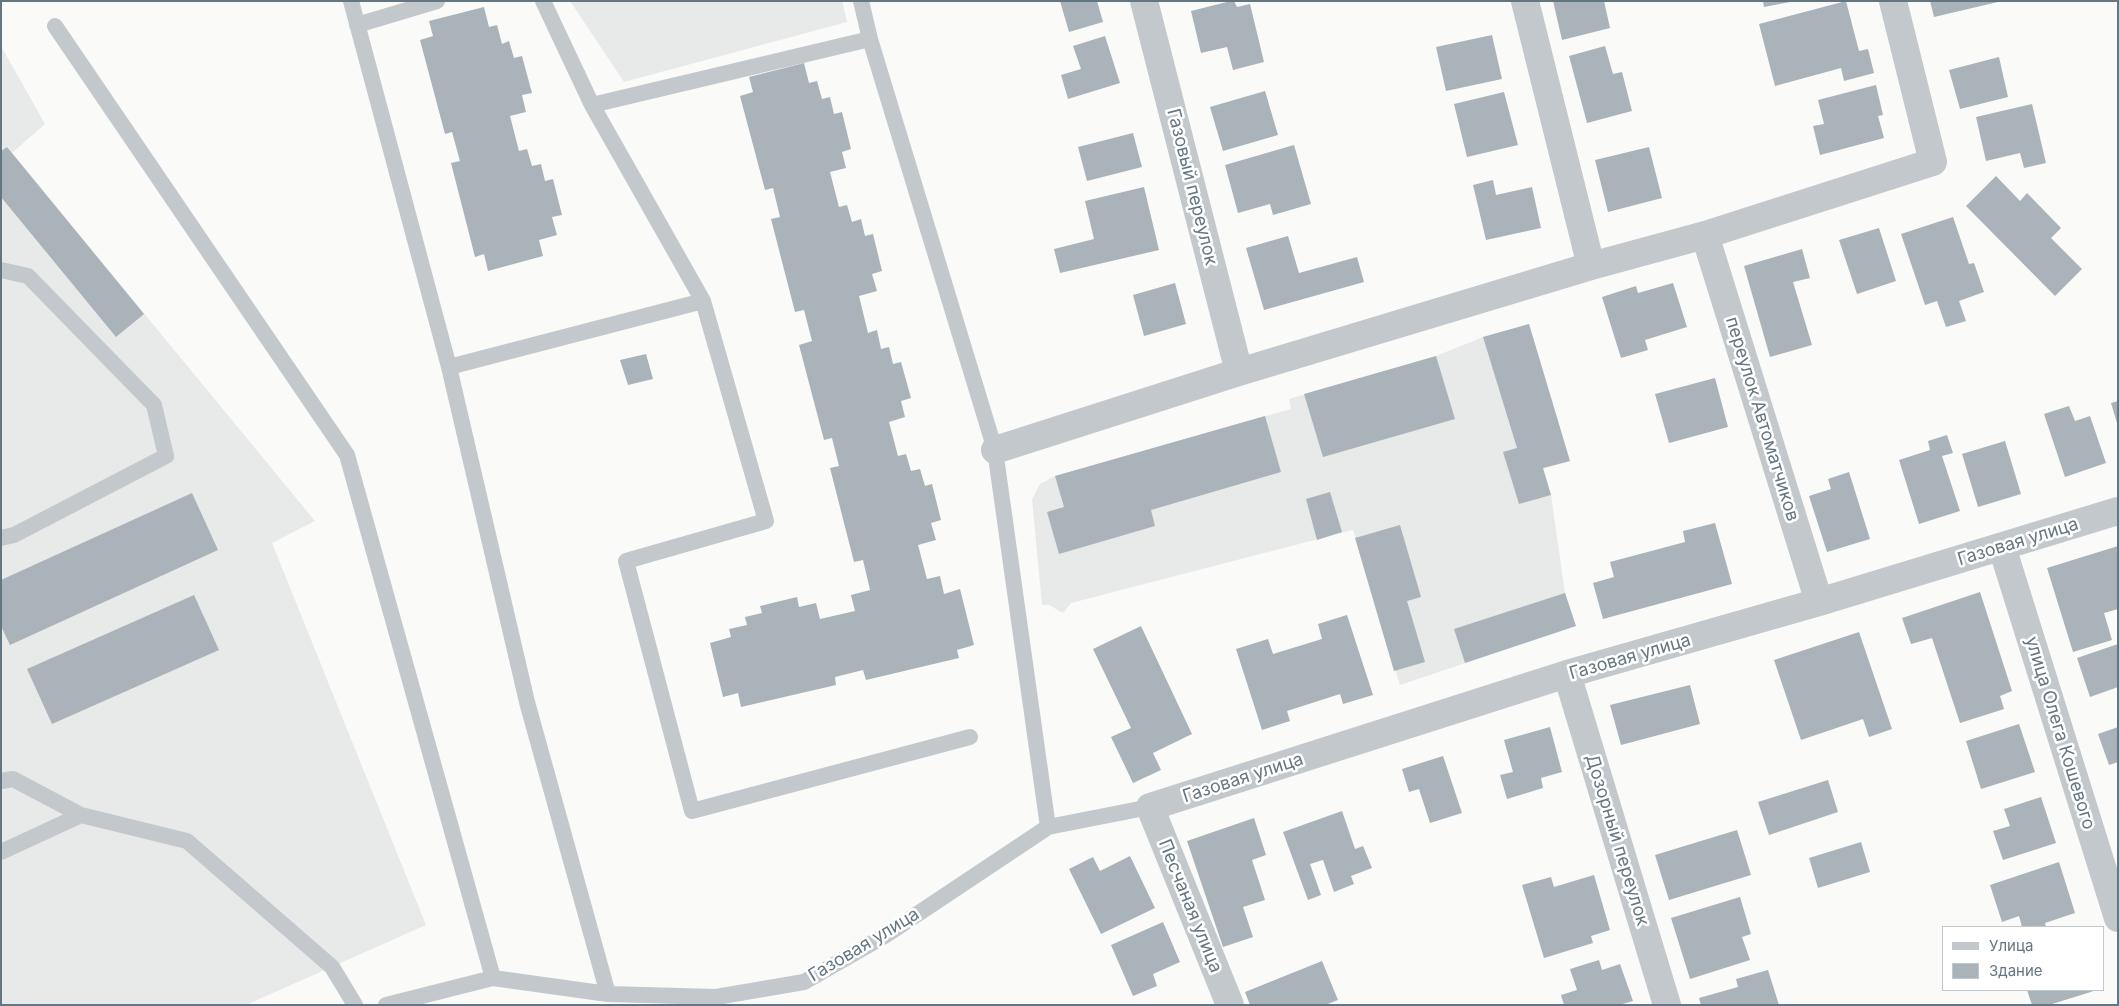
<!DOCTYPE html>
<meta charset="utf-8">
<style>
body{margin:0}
#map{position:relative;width:2119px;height:1006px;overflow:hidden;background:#fafaf8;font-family:Inter,sans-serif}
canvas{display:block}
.frame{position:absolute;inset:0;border:2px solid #657683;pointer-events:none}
.legend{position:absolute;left:1942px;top:926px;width:162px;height:65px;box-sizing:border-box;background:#fff;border:1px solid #c1c8cd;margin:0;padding:6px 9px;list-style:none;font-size:15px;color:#657683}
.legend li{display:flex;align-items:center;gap:10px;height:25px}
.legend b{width:25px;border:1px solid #c1c8cd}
</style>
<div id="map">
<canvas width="2119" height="1006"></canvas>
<div class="frame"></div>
<ul class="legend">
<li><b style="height:6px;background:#c3c8cc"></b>Улица</li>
<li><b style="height:14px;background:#aab3b9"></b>Здание</li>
</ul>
</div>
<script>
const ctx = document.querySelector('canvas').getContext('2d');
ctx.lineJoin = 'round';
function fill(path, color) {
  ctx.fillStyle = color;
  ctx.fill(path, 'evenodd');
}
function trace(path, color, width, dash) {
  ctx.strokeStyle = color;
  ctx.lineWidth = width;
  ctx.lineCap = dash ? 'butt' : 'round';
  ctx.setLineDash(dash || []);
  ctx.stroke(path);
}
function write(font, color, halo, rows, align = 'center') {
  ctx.font = font + ' Inter,sans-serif';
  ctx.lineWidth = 5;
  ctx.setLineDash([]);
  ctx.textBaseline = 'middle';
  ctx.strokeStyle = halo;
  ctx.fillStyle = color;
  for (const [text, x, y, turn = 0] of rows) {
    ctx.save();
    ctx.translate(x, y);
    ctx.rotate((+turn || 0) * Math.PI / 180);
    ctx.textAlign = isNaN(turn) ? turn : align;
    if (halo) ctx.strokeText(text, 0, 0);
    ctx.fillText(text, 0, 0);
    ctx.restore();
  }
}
fill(new Path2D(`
 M570,1H842L847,22L624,82Z
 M1,46L45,124L12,153L315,521L272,543L426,925L246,1005H1Z
 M1529,324L1570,461L1543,469L1551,495L1565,593L1576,626L1400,685L1353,530L1071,603L1063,613L1049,605H1042L1032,499L1040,484L1055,476L1291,409L1289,399L1436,356L1483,337Z`), '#e8e9e9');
fill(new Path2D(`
 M1060,1H1097L1103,22L1069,32Z
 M1231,1H1234L1237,7L1250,4L1264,62L1233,70L1227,47L1201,53L1191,11Z
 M1553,1H1604L1610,28L1562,40Z
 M1763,1H1790V2L1764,7Z
 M1846,1L1859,51L1868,49L1874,73L1844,81L1841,68L1775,86L1759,24Z
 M1930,1H1998V2L1934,17Z
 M484,7L489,27L497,25L502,44L509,41L514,58L522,56L532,93L522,95L526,112L510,116L519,151L527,149L532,166L541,164L545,181L553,179L562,215L552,217L557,235L539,240L543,256L488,271L484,254L475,257L451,163L460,161L452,132L445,134L420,40L433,36L429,21Z
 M1492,35L1502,79L1446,91L1436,47Z
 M1105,36L1120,83L1068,99L1061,75L1081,69L1073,46Z
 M1605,46L1613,74L1622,72L1632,111L1587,123L1569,56Z
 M1999,57L2008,97L1960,109L1949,70Z
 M804,63L809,83L817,81L822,99L830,97L834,114L842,112L851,149L842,152L846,168L830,172L839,207L847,205L852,222L861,219L865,236L873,234L882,271L872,274L877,291L859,296L868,333L877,330L881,349L889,347L893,364L901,362L911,398L901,401L905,417L889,422L898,456L906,454L911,471L920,469L925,486L932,484L941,520L931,523L936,540L918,545L927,579L940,576L944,594L960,589L974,645L957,650L959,658L866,680L863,670L835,677L836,685L741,707L738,693L723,697L710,643L731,637L729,629L747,625L745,617L762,613L760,606L797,597L799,607L816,603L820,619L855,611L851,595L870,590L863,560L854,562L830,468L839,466L832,438L824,440L799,345L812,341L804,310L795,312L771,219L780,217L773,188L765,190L740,96L753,92L749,77Z
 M1876,85L1883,115L1878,116L1884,138L1820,155L1813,126L1824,124L1818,100Z
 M1265,91L1278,135L1223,151L1210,107Z
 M1504,92L1518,145L1467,157L1454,104Z
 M2032,104L2046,163L2024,168L2020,153L1986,161L1976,117Z
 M1133,133L1142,167L1087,181L1078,147Z
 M1294,145L1311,204L1273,215L1270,204L1238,213L1225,165Z
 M7,147L144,314L116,337L1,197V151Z
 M1649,147L1662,198L1608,212L1595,160Z
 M1996,176L2020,201L2027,193L2061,228L2051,238L2082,269L2055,296L1966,206Z
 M1493,180L1496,195L1532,187L1541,228L1486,240L1473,185Z
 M1144,187L1159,250L1060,273L1054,249L1094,239L1085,201Z
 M1953,217L1969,264L1974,263L1984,292L1959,301L1966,321L1946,327L1937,301L1925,305L1901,234Z
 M1879,228L1896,281L1857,294L1839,240Z
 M1288,236L1299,273L1357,257L1364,282L1264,310L1246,248Z
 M1802,249L1810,278L1793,282L1812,345L1770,357L1744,266Z
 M1175,283L1186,324L1144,336L1133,295Z
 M1673,283L1687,327L1645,340L1648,350L1621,358L1602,297L1636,286L1638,293Z
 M1529,324L1570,461L1543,468L1551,495L1519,504L1503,452L1517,448L1483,337Z
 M646,354L653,379L628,385L620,360Z
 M1436,356L1455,419L1323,457L1304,394Z
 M1715,378L1728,427L1669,443L1655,394Z
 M2118,401V423H2117L2111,403Z
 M2069,406L2075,421L2090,416L2106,463L2065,477L2044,414Z
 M1265,416L1281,472L1151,510L1155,526L1059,554L1047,512L1064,507L1055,476Z
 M1947,435L1953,453L1942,456L1960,511L1919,524L1899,460L1930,450L1928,441Z
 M2005,441L2021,494L1978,507L1962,454Z
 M1849,472L1870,539L1827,552L1809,496L1831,489L1828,479Z
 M1330,492L1342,532L1317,540L1306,499Z
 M192,493L218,550L10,645L1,626V580Z
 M1715,523L1732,584L1603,619L1593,583L1614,577L1610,562L1685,542L1683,531Z
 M1400,525L1421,597L1407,601L1425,662L1394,671L1355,538Z
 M2118,546V609L2104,613L2112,640L2073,652L2047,568Z
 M1980,592L2012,691L2000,696L2004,709L1960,723L1932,638L1911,644L1902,618Z
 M1565,593L1576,626L1465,663L1454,629Z
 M194,595L219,650L52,724L27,669Z
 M1347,615L1373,695L1343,704L1340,694L1287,711L1290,721L1262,730L1236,649L1268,639L1273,654L1322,639L1318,624Z
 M1141,626L1192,734L1153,753L1161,770L1133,783L1111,737L1131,728L1093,649Z
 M1859,632L1892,729L1869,737L1863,719L1801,740L1774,660Z
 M2118,644V687L2090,697L2077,658Z
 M1690,685L1700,724L1621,745L1610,705Z
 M2019,724L2035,772L1981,789L1966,741Z
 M1550,727L1562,772L1541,778L1543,788L1507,799L1500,775L1513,772L1504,740Z
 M2118,727V762L2109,765L2098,734Z
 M1443,756L1462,813L1430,823L1419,789L1409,792L1402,769Z
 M1828,780L1838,812L1769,835L1758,802Z
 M2041,797L2056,843L2003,860L1993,831L2010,826L2004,809Z
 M1342,811L1355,849L1363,846L1372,868L1351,876L1354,884L1334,892L1323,860L1310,864L1321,895L1308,900L1283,832Z
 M1254,818L1266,855L1252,860L1265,900L1243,907L1253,937L1223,947L1187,841Z
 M1737,830L1751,875L1669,900L1655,855Z
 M1861,842L1870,872L1818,888L1809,858Z
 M1130,856L1155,908L1101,934L1069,869L1093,857L1100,871Z
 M2059,862L2075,913L2045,923L2046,927H2022L2019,916L2002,922L1990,885Z
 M1594,875L1610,930L1591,936L1593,943L1544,958L1522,885L1551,877L1554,887Z
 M1740,897L1751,934L1742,937L1750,960L1690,979L1671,918Z
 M1163,922L1180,962L1153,974L1157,986L1133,996L1111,945Z
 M1599,960L1602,970L1620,964L1633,1001L1619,1005H1564L1561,995L1577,990L1570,969Z
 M1322,961L1338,1000L1325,1005H1250L1245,992Z
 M1768,970L1779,1005H1701L1699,998L1738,987L1736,979Z
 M2027,990H2097L2049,1005H2032Z`), '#aab3b9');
trace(new Path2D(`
 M351,1L449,367L527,702L608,994
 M543,1L592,105L703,301L766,521L626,561L692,811L970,737
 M861,1L870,39L995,450L1048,827
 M357,25L437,1
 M55,26L347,455L493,978
 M592,105L870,39
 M1,270L28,276L154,405L166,456L14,535L1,538
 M449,367L703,301
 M1,781L13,779L81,815L187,841L332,967L355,1005
 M1,852L81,815
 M386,1005L493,978L608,994L716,997L804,982L886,935L1048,827L1150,807`), '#c3c8cc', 16);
trace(new Path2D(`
 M1144,1L1239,372
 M1525,1L1591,266
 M1705,235L1819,602
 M995,450L1239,372L1591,266L1705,235L1933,162L1893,1
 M2002,547L2118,918
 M1567,674L1667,1005
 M1230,1005L1150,807L1567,674L1819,602L2118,511`), '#c3c8cc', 28);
write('18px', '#657683', '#fff', [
 ["Газовый переулок",1192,187,76],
 ["переулок Автоматчиков",1762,419,73],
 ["Газовая улица",2018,542,-17],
 ["Газовая улица",1630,657,-16],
 ["улица Олега Кошевого",2060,733,73],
 ["Газовая улица",1243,778,-18],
 ["Дозорный переулок",1617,840,73],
 ["Песчаная улица",1190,906,68],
 ["Газовая улица",864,945,-31]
]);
</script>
